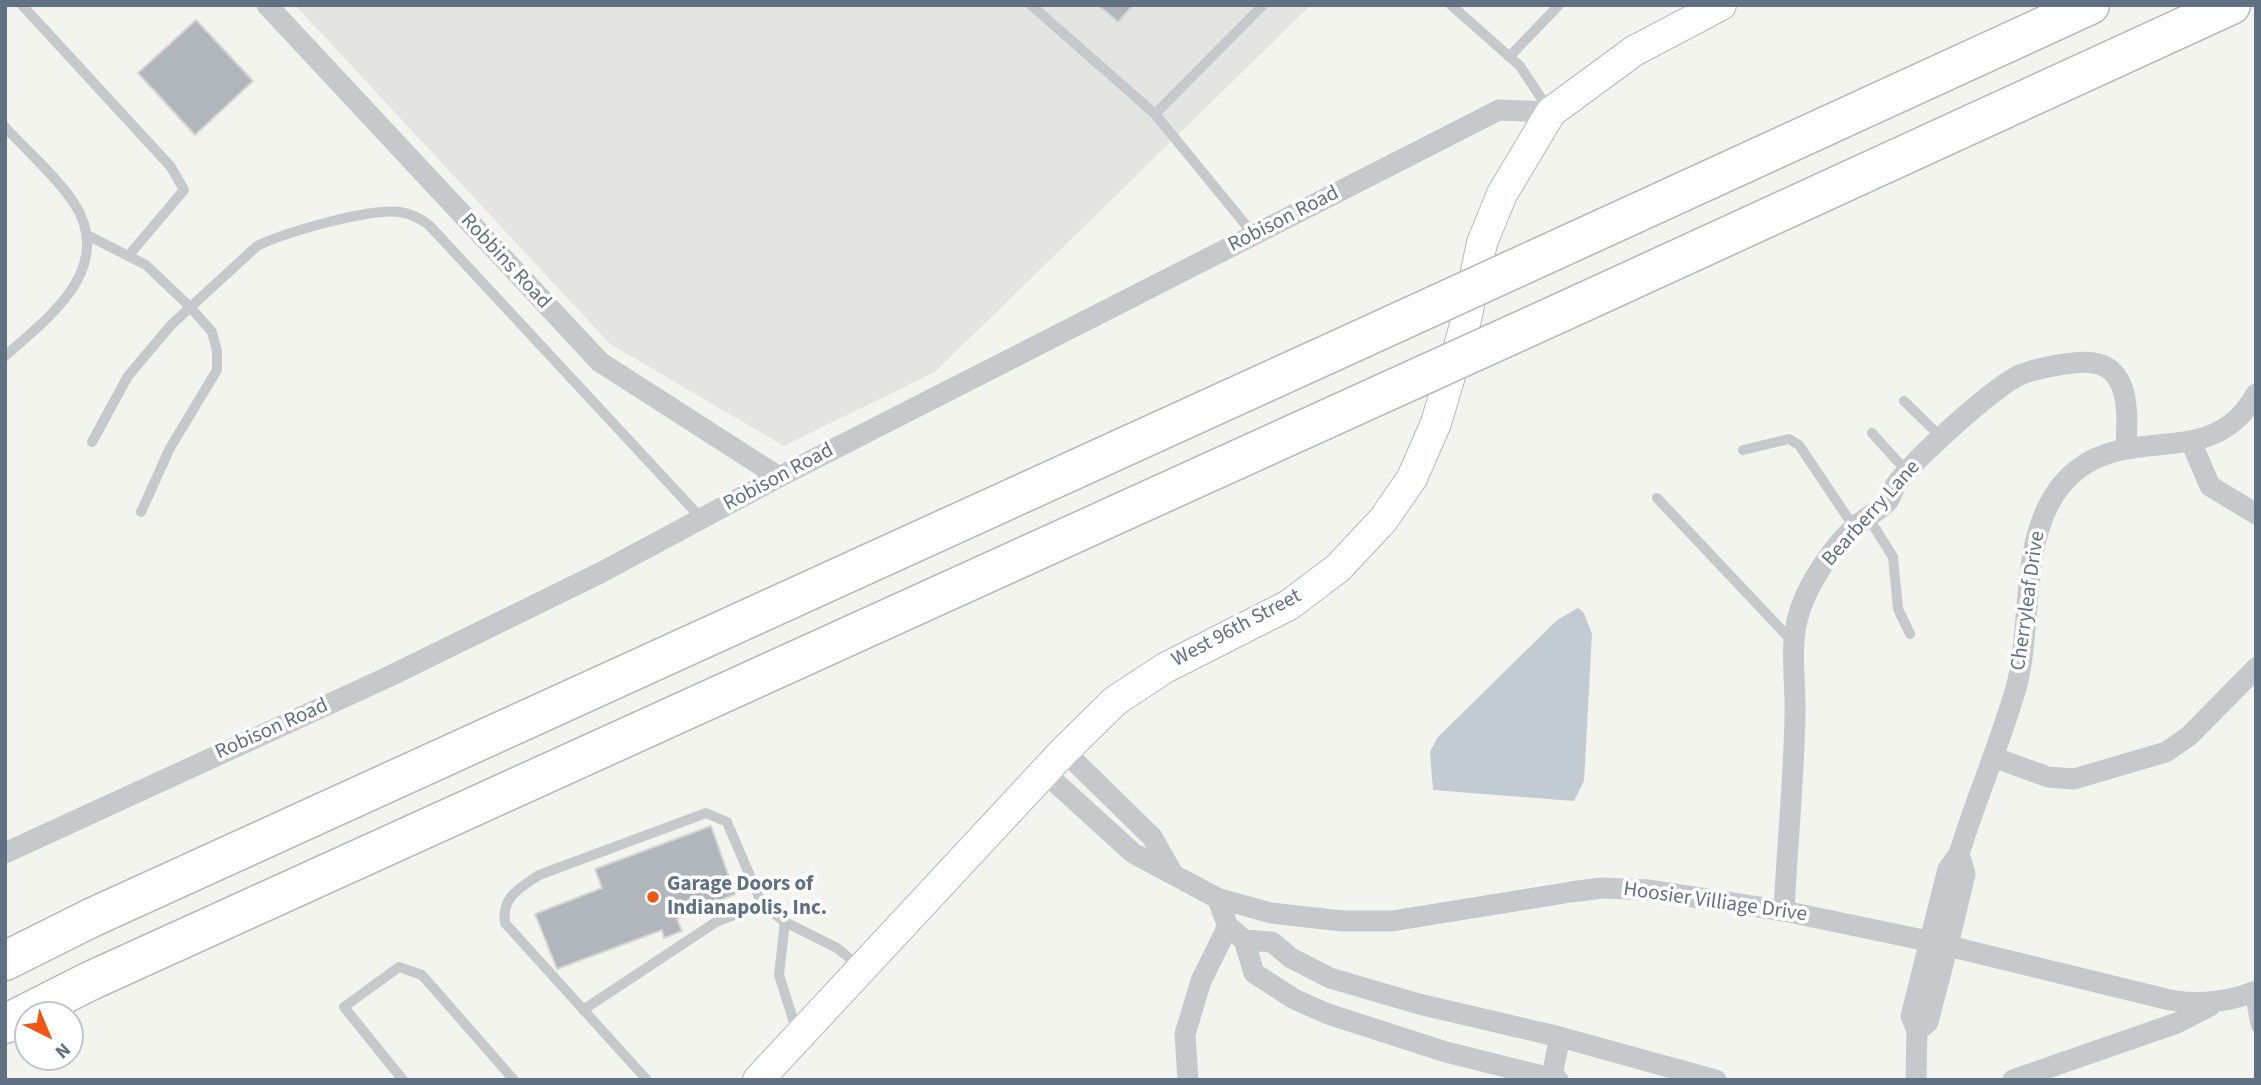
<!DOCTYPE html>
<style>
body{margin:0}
#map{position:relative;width:2261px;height:1085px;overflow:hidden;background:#f4f4ef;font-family:"Source Sans 3",sans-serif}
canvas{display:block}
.frame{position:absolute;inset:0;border:7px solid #607183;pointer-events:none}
.north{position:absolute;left:14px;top:1001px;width:70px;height:70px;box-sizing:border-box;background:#fff;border:2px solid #bfc6cd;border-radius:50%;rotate:137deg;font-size:19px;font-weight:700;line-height:28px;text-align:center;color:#607183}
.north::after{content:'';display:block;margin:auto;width:24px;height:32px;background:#f45510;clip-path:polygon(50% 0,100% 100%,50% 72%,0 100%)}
</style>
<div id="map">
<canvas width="2261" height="1085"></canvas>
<div class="frame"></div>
<div class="north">N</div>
</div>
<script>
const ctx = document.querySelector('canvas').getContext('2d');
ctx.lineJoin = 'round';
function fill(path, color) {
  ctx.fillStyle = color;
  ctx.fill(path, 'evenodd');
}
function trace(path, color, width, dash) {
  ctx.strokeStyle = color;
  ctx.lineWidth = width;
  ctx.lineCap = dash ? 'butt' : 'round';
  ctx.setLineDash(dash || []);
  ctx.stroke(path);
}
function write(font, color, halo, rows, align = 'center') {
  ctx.font = font + ' "Source Sans 3",sans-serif';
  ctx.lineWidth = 7;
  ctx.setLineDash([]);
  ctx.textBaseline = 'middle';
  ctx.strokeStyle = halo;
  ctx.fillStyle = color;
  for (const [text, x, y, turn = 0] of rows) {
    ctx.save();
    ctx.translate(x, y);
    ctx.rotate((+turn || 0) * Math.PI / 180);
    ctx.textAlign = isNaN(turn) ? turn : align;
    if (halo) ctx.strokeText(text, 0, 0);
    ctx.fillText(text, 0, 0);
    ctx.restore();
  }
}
fill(new Path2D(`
 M295,5H1311L935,372L784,446L610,344Z`), '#e4e5e3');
fill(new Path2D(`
 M1578,608L1584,613L1592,634L1584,781L1574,801L1433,790L1430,752L1438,737L1557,620Z`), '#c2cbd1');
const building = new Path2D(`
 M1098,5H1133L1118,22Z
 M196,20L253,81L195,135L138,73Z
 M711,826L735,894L677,919L682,931L664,938L662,930L557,969L535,914L602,888L595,869Z`);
fill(building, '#b0b6bc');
trace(building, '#d5d5d2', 2);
const secondary = new Path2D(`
 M758,1080L1064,751L1115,701L1165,668L1289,605L1338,568L1383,520L1412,478L1436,423L1464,329L1482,243L1502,194L1551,112L1634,51L1721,5`);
const highway = new Path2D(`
 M1667,199L2090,5
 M1562,312L2231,5
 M5,961L91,918L1359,340
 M5,1024L90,981L1254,452`);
trace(secondary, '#b5babf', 32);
trace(highway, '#b7babd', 41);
trace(new Path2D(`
 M22,5L171,167L184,190L129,255
 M1031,5L1155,114
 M1451,5L1520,66L1549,110
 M1509,57L1559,5
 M5,127C26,150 57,177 74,203C116,268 49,317 5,356
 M87,235L146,265L190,307L212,332L217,351V370L170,448L141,512
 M1254,235L1155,114L1263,5
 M1904,401L1942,438
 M1872,433L1908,473
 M92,442L128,376L171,325L257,246C286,232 369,208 400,212C412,214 419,218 429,225L702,519
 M1743,450L1789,439L1799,445L1854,527
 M1657,498L1793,642
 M1868,517L1893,557L1898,609L1910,634
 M785,922L779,975L798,1035
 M2250,994L2256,1027
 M583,1010L716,922L762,904
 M403,1080L344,1007L399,967L422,975L514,1080
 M647,1080L505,923C501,897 520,888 539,875L706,813L727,822L762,904L785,922L837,948L860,967`), '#c6c9cc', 10);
trace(new Path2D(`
 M267,5L600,362L779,477
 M2191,442L2210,486L2256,514
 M1064,751L1152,837L1173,874
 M1993,757L2048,777L2074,779L2166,752L2189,736L2256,668
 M1044,772L1133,853L1217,898L1271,913L1342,921H1392L1571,892L1602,888L1648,890L1784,911L1928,941L2170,1000C2200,1005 2227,1003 2256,991
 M5,853L388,677L600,573L779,477L1499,110L1551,112
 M1217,898L1228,926L1244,940L1254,973L1294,999L1328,1014L1446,1052L1558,1080
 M1784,911C1787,846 1794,780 1795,715C1796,663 1784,632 1813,581C1823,563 1839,541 1855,527C1865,517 1880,511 1888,501C1891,497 1893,491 1895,486C1912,461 1994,386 2022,374C2038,368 2056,365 2073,363C2131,355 2128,407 2126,448
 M1244,940L1272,942L1291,958L1330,978L1419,1004L1560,1037L1716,1080
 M1917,1031L1928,1022L1948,945L1965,874L1959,854
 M1188,1080L1185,1034L1201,981L1228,926
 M1551,1080L1560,1037
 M1916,1080L1917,1031L1911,1016L1948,869L1959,854C1976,798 2000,744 2016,688C2035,619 2015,517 2078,469C2136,425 2214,470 2256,394
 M2013,1080L2177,1023L2210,1006`), '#c6c9cc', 21);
trace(secondary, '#fff', 30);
trace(highway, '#fff', 38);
const highwayBridge = new Path2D(`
 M1359,340L1667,199
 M1254,452L1562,312`);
trace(highwayBridge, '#b7babd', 41, []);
trace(highwayBridge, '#fff', 38);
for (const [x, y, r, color] of [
 [653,897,7,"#f45510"]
]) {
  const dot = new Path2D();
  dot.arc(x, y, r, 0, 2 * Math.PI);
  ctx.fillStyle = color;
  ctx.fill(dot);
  trace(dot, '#fff', 2.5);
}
write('21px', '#607183', '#fff', [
 ["Robison Road",1284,220,-27],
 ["Robbins Road",505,262,47],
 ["Robison Road",779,478,-28],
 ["Bearberry Lane",1872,514,-48],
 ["Cherryleaf Drive",2029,601,-82],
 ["West 96th Street",1237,629,-28],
 ["Robison Road",272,730,-24],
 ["Hoosier Villiage Drive",1715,903,8]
]);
write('bold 21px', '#607183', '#fff', [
 ["Garage Doors of",667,885],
 ["Indianapolis, Inc.",667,909]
], 'left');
</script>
